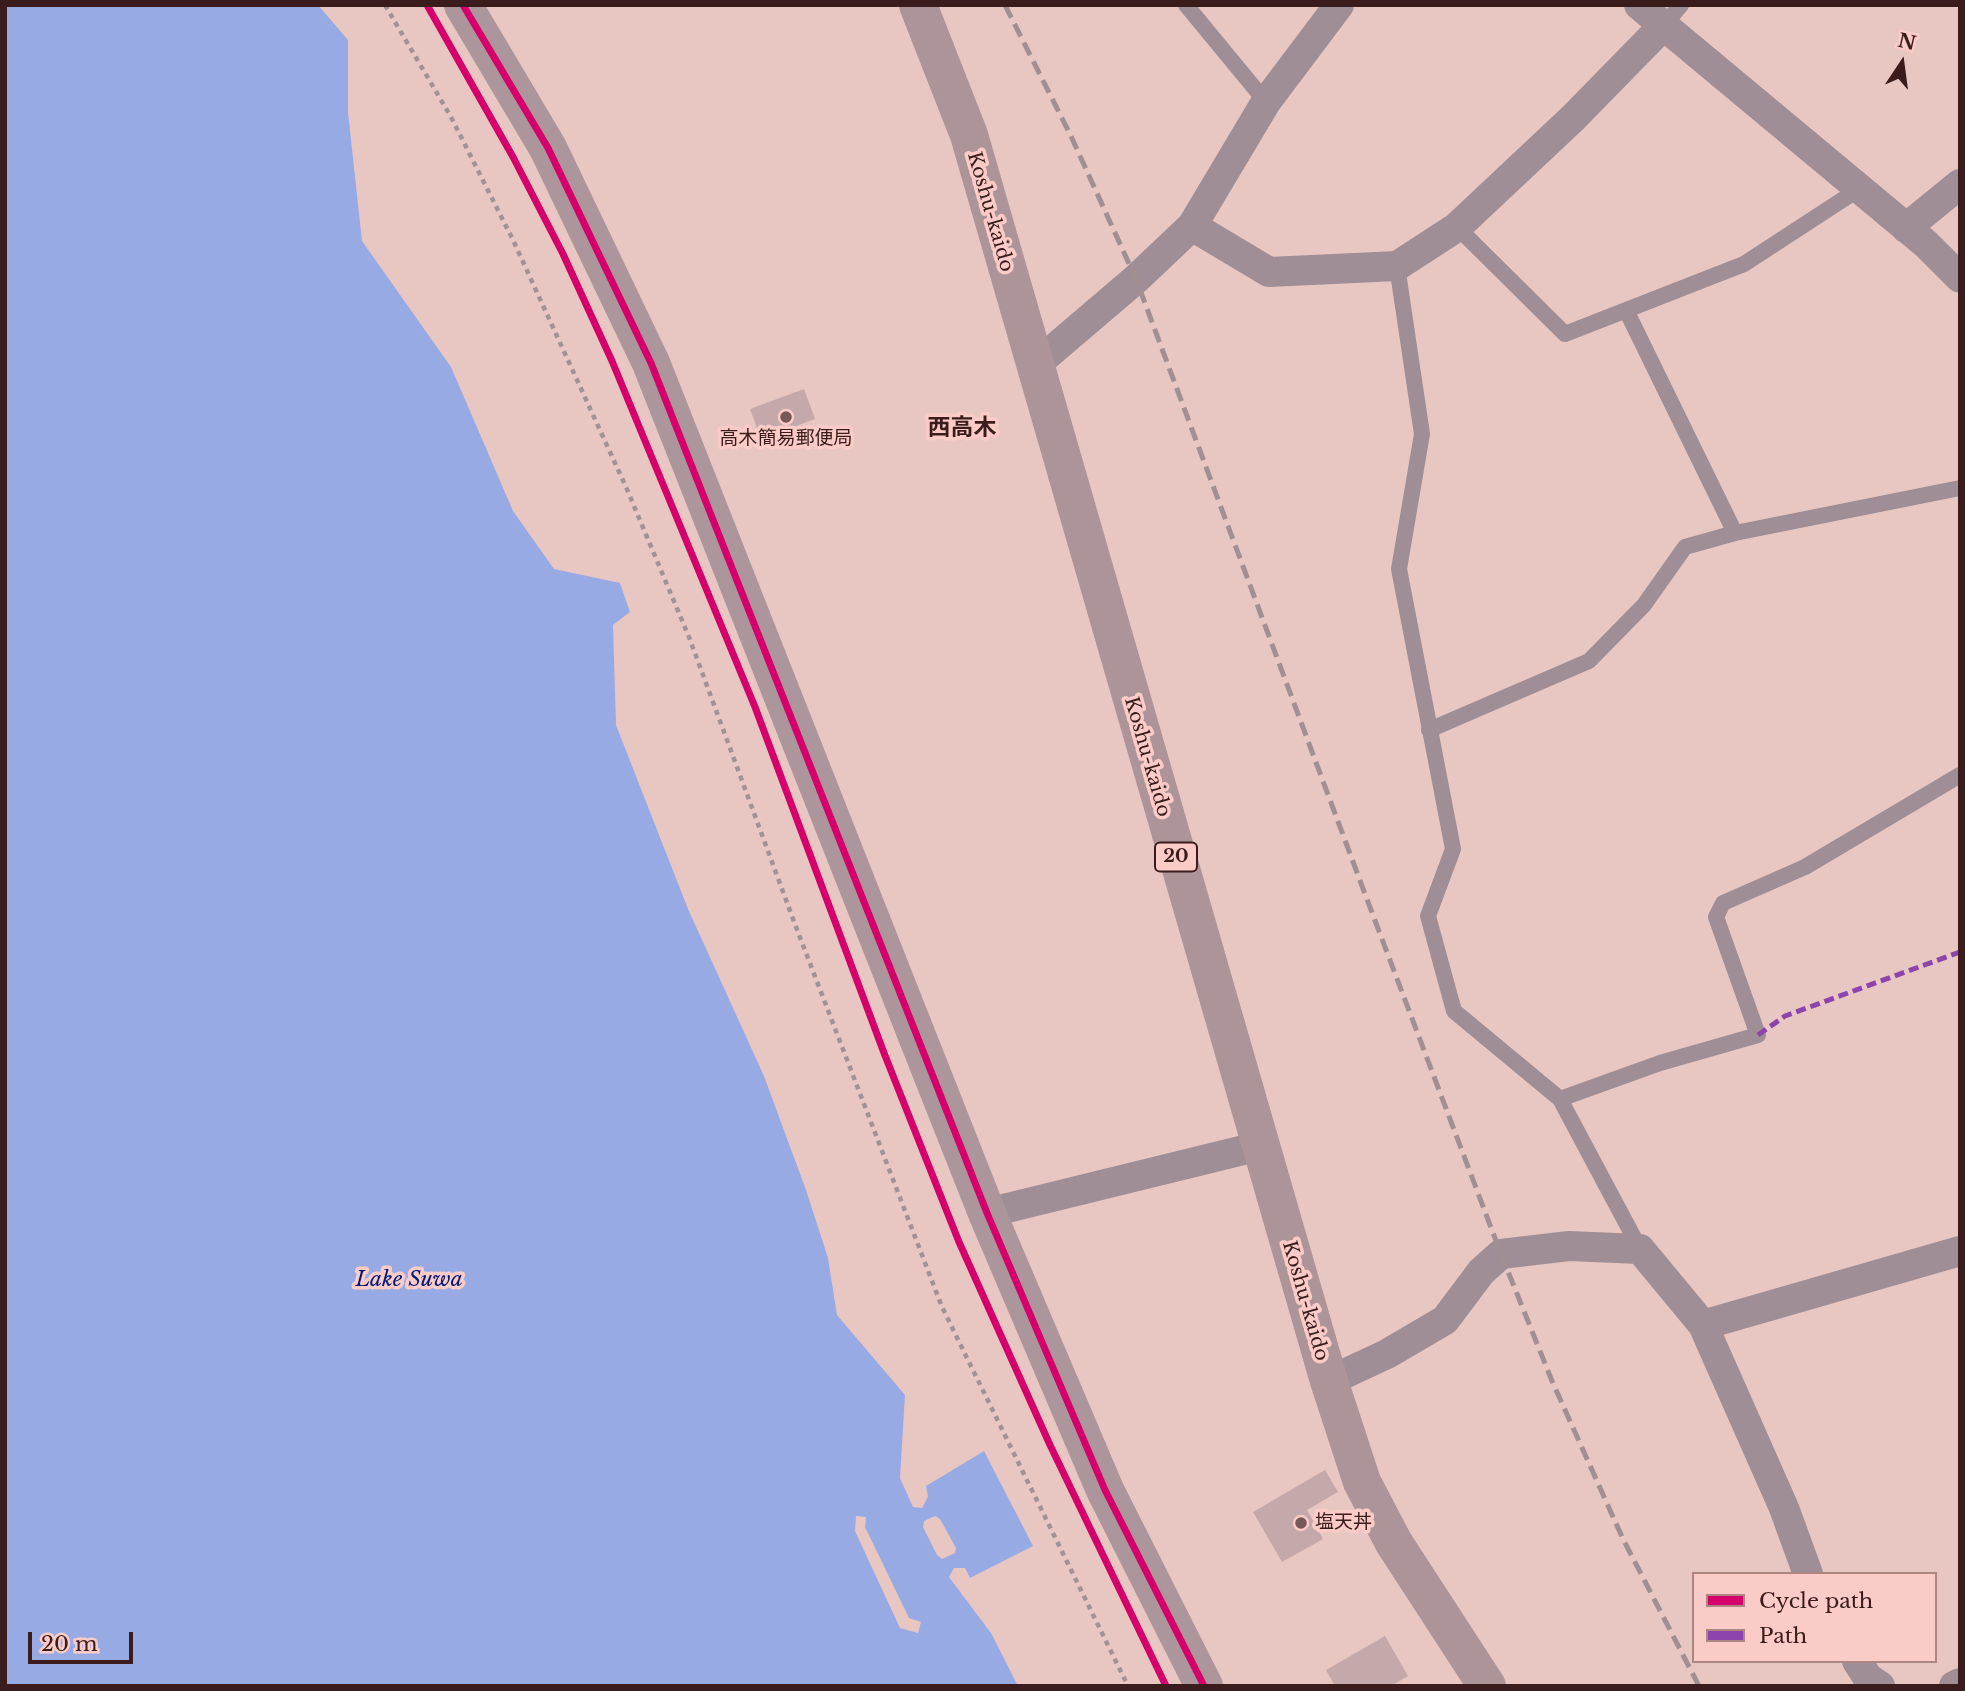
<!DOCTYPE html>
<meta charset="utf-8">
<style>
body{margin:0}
#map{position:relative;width:1965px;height:1691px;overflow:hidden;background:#e8c7c3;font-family:"Libre Baskerville",serif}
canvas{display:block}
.frame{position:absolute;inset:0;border:7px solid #391c1b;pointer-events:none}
.legend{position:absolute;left:1692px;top:1572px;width:245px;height:91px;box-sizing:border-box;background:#facbc7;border:2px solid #ad8582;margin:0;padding:9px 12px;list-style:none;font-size:21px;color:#391c1b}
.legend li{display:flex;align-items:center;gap:14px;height:35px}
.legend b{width:35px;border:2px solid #ad8582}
.north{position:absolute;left:1867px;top:28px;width:70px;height:70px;-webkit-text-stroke:5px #facbc7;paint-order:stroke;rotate:13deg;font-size:19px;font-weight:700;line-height:28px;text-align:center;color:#391c1b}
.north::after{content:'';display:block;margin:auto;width:24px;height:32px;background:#391c1b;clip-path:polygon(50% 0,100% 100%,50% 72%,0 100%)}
.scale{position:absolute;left:28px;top:1632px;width:105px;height:32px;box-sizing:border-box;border:4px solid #391c1b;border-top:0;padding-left:9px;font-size:21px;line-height:24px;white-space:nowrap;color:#391c1b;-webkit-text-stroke:5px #facbc7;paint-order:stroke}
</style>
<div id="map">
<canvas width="1965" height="1691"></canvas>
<div class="frame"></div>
<ul class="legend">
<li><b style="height:9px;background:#d6006c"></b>Cycle path</li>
<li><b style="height:9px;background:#8e44ad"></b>Path</li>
</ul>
<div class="north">N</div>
<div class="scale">20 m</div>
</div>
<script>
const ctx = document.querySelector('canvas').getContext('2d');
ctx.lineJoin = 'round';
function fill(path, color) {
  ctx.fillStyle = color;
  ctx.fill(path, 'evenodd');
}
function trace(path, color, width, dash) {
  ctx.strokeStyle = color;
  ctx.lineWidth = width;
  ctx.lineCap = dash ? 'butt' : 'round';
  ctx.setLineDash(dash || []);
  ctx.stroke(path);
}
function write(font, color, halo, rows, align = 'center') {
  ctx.font = font + ' "Libre Baskerville","Noto Sans JP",serif';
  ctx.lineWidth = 7;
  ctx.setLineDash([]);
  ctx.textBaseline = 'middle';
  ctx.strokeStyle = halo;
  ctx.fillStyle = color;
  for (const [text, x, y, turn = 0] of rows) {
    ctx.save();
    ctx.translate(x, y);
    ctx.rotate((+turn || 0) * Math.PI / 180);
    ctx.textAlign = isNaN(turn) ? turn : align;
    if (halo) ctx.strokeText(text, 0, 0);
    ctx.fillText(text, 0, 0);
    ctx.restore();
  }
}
fill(new Path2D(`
 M5,5H318L348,40V112L362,241L451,367L513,511L554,569L620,583L630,612L613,625L616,725L688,909L764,1076L806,1190L828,1258L837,1315L905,1395L900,1478L913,1507L922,1508L928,1497L926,1486L984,1451L1033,1546L970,1578L965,1568H954L949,1577L991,1633L1018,1686H5Z`), '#98aae4');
fill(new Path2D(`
 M856,1516L866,1517L865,1527L909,1618L921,1622L918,1633L900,1628L855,1531Z
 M935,1516L940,1519L956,1548L955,1553L942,1559L937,1555L923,1527L924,1521Z`), '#e8c7c3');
fill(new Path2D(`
 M804,389L815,419L761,439L750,409Z
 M1325,1470L1338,1492L1307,1510L1323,1539L1282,1562L1253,1512Z
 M1385,1636L1408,1676L1391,1686H1335L1326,1670Z`), '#c5a9aa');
trace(new Path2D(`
 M385,5L451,117L513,240L626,487L689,637L796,927L942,1307L1128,1686`), '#a39194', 4.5, [5, 5]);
trace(new Path2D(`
 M1186,5L1266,102
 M1664,25L1681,5
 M1457,227L1565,334L1744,264L1859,189
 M1397,266L1422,434L1399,569L1453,849L1428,916L1454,1011L1560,1099L1640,1249
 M1627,312L1735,533L1960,488
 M1429,730L1589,661L1644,605L1685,547L1735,533
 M1560,1099L1660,1063L1758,1035L1716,917L1723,903L1805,867L1960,775`), '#9f8e95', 16);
trace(new Path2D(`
 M1639,5L1926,244L1960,278
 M1192,226L1266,102L1339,5
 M1906,228L1960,184
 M1034,366L1136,279L1192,226L1269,272L1397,266L1457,227L1573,118L1664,25
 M987,1213L1260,1146
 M1703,1325L1960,1251
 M1329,1381L1387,1354L1445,1320L1481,1272L1501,1254L1569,1246L1640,1249L1703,1325L1784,1508L1808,1574
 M1857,1661L1868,1678L1880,1686
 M1954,1686L1960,1683`), '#9f8e95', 30);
trace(new Path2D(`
 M463,5L548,148L651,363L987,1213L1105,1490L1204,1686`), '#ac959b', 38);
trace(new Path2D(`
 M918,5L969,135L1329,1381L1362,1482L1394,1543L1487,1686`), '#ac9498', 38);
trace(new Path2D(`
 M1005,5L1070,134L1136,279L1368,902L1501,1254L1552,1381L1623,1539L1699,1686`), '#a28f91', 5, [14, 7]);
trace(new Path2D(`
 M1758,1035L1785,1016L1960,952`), '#8e44ad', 5, [10, 5]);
trace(new Path2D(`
 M427,5L513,157L563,254L612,361L755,707L884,1053L959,1242L1050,1445L1166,1686
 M463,5L548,148L651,363L987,1213L1105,1490L1204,1686`), '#d6006c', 7);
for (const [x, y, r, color] of [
 [786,417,7,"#765856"],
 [1301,1523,7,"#765856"]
]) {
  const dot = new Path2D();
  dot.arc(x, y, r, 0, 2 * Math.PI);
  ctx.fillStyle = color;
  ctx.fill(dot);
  trace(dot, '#facbc7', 2.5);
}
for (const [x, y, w] of [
 [1176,857,42]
]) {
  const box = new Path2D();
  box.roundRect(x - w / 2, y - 14.5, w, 29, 5);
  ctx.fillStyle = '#facbc7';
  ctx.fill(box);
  trace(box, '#391c1b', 2);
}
write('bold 18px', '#391c1b', null, [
 ["20",1176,857]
]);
write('19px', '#391c1b', '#facbc7', [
 ["Koshu-kaido",990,212,74],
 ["Koshu-kaido",1147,757,74],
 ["Koshu-kaido",1305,1301,74]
]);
write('19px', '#391c1b', '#facbc7', [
 ["高木簡易郵便局",786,439],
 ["塩天丼",1315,1523,"left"]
]);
write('italic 21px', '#011979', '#facbc7', [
 ["Lake Suwa",409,1280]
]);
write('bold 23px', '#391c1b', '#facbc7', [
 ["西高木",962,429]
]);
</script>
